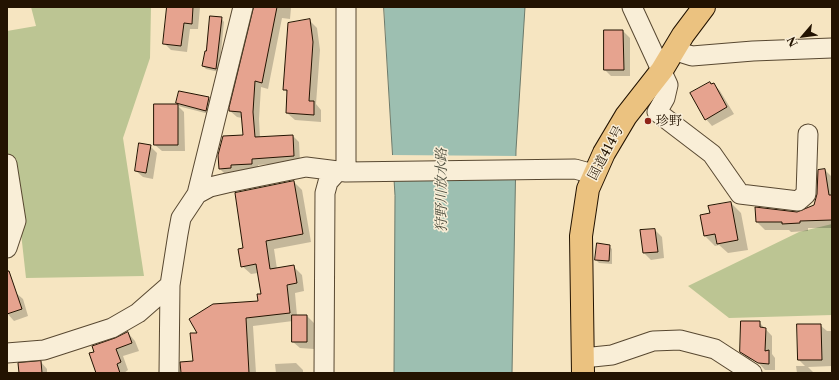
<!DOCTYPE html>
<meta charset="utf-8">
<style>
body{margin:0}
#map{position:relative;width:839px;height:380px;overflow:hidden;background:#f6e5c1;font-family:"Libre Caslon Text",serif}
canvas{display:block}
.frame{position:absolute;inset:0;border:8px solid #231301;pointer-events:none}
.north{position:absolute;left:783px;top:16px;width:40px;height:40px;-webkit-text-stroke:3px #f9eed7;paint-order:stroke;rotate:242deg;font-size:11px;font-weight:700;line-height:16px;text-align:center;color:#231301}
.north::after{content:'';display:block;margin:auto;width:14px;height:18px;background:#231301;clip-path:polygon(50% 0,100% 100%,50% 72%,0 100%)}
</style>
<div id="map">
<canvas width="839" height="380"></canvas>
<div class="frame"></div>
<div class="north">N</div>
</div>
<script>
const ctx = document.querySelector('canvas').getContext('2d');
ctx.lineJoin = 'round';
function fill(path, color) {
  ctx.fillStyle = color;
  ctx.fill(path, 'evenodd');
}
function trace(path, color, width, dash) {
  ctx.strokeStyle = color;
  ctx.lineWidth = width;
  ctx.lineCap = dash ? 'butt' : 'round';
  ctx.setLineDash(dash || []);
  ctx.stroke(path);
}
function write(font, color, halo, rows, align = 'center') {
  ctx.font = font + ' "Libre Caslon Text","Noto Serif JP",serif';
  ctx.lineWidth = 3;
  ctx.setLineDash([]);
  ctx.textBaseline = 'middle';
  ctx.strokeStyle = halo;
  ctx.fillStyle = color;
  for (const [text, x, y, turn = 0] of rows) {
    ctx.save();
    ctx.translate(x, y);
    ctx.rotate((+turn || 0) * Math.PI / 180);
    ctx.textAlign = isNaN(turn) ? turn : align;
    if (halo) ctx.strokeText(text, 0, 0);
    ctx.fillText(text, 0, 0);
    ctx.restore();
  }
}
fill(new Path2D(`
 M31,7H151L150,58L123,138L144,276L26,278L16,188L7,174V31L36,26Z
 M832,224V315L729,318L688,286L799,232Z`), '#bcc593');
const water = new Path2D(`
 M384,7H525L516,150L512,373H394L395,196Z`);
fill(water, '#9dbfb1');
trace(water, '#6c7a6b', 1);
fill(new Path2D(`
 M391,155L518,156L517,177H392Z`), '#f6e5c1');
fill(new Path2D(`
 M167,7H200L198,29H190L187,52L171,50L164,43Z
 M254,7L291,8L290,19L282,18L268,89L261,87L259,119L260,138L293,136L299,142L300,162L258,165V170L237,171V175H226L220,169L244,136L242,118L237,117L230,111Z
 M221,18L224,22L219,72L206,69L203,66Z
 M309,20L317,28L320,50L316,104L321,110V122L295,120L287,113L288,93L284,89Z
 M623,31L630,38V76H611L605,70Z
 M714,84L720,91L734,114L712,126L706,119L712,85Z
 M180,92L209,98L212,101L209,114L178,106L184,112L185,151H162L155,145V105H179L177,103Z
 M150,146L157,153L153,179L143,177L136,171Z
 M825,170L832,177V228H808V231L791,232L789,230H765L757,222L756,208L797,213L815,205Z
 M294,182L302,190L311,242L274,249L277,269L293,266L302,275L304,291L295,293L297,316H307L314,323V349L300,348L293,342V321L253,326L256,373H182L194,362L199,334L259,301L262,295L258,273L251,274L242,266L245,249Z
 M731,203L741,213L748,250L728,253L719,245L715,246L704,235L711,214Z
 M655,230L662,237L664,258L651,260L644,253Z
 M609,246L612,249V264L599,263L596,260Z
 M16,293L23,299L28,316L14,321L7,313V296Z
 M759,322L772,336V354L775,358V370H765L756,360L748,359L741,352Z
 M820,325L827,331H832V366L808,367L814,373H797L796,366H805L799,360Z
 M128,333L135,341L139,351L123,356L128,370L124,373H97L95,352Z
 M41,362L47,369V373H20Z
 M296,363L303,370V373H276L275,364Z`), '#0003');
const building = new Path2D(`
 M167,7H193L192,24L184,23L181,46L163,44Z
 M254,7H277L262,83L255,81L253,112L255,137L293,135L294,156L252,159V164L231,165V168L219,169L218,155L223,136L243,135L241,112L229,111V108Z
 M210,16L222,17L216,69L202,66L205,51H206Z
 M310,19L313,42L309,101H314V115L286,113L287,90H283L288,23Z
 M604,30H623L624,70H604Z
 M710,82L711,84L714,83L727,107L705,120L690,93Z
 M179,91L209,97L206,111L176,103Z
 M154,104H178V145H154Z
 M139,143L151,145L146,173L135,171Z
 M825,169L829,195H832V220L800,221V223L782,224V222H756L755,207L797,212L814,205L817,194L818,170Z
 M294,181L303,234L266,241L270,269L294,265L297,283L287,285L290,313L246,318L249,373H181L180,362L193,361L190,333H197L189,319L213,304L258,301L257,294H261L256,264L241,267L238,249L243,248L235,193Z
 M731,202L738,240L717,244L715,234L704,236L700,215L710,213L708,206Z
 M655,229L658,252L643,253L640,230Z
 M597,243L610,245L609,261L595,260Z
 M7,271H9L22,309L7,314Z
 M292,315H307V342H292Z
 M741,321H760V327L766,328L765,351L769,350V364L758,363L740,352Z
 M797,324H821L822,360H798Z
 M128,332L132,343L116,349L121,362L117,364L120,373H96L89,353L94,352L92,346L115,338Z
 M41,361L42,373H19L18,363Z`);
fill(building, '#e6a38f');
trace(building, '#231301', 1);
const minor = new Path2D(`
 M632,7L668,85L665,98L657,112L712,154L740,194L798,201L806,194L808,134
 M673,50L692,56L753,51L832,48
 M7,164L16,221L7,248
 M346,172V7
 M197,194L210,187L227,183L306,167L346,172L575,169L593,174
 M7,353L44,350L112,328L138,313L170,285
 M583,358L612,355L653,341L680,340L715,349L752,373
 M169,373L170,285L178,234L181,218L197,194L243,7
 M324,373L325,193L328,182L337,172`);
const highway = new Path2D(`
 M583,373L581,236L588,189L604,153L626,116L662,70L683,35L704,7`);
trace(minor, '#584831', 21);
trace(highway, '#231301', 24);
trace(minor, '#f9eed7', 19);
trace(highway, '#ebc280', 22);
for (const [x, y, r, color] of [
 [648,121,4,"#8f2418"]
]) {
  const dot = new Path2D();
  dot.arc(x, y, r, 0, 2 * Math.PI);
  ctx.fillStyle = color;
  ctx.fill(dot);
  trace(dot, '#f9eed7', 1.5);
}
write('13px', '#231301', '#f9eed7', [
 ["珍野",656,121]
], 'left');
write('13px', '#231301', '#f9eed7', [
 ["国道414号",606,153,-62]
]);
write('italic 14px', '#4e4f3f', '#f9eed7', [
 ["狩野川放水路",442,190,-90]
]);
</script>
